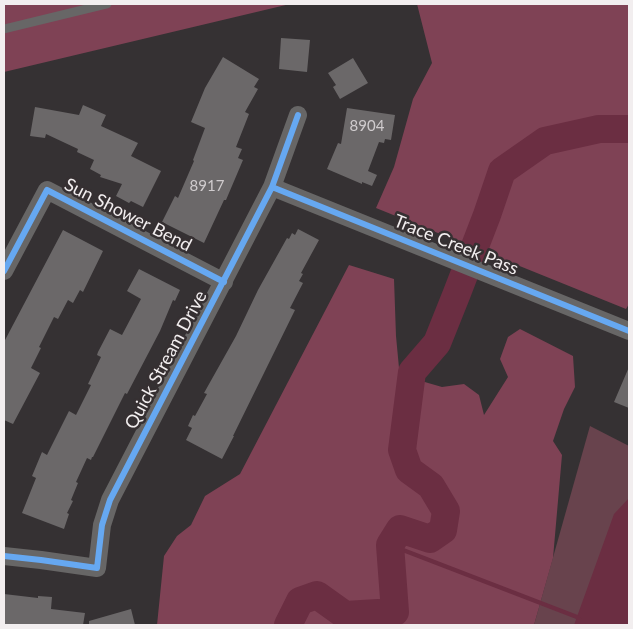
<!DOCTYPE html>
<style>
body{margin:0}
#map{position:relative;width:633px;height:629px;overflow:hidden;background:#353133;font-family:Lato,sans-serif}
canvas{display:block}
.frame{position:absolute;inset:0;border:5px solid #f2eeef;pointer-events:none}
</style>
<div id="map">
<canvas width="633" height="629"></canvas>
<div class="frame"></div>
</div>
<script>
const ctx = document.querySelector('canvas').getContext('2d');
ctx.lineJoin = 'round';
function fill(path, color) {
  ctx.fillStyle = color;
  ctx.fill(path, 'evenodd');
}
function trace(path, color, width, dash) {
  ctx.strokeStyle = color;
  ctx.lineWidth = width;
  ctx.lineCap = dash ? 'butt' : 'round';
  ctx.setLineDash(dash || []);
  ctx.stroke(path);
}
function write(font, color, halo, rows, align = 'center') {
  ctx.font = font + ' Lato,sans-serif';
  ctx.lineWidth = 5;
  ctx.setLineDash([]);
  ctx.textBaseline = 'middle';
  ctx.strokeStyle = halo;
  ctx.fillStyle = color;
  for (const [text, x, y, turn = 0] of rows) {
    ctx.save();
    ctx.translate(x, y);
    ctx.rotate((+turn || 0) * Math.PI / 180);
    ctx.textAlign = isNaN(turn) ? turn : align;
    if (halo) ctx.strokeText(text, 0, 0);
    ctx.fillText(text, 0, 0);
    ctx.restore();
  }
}
fill(new Path2D(`
 M590,426L629,446V625H534Z`), '#68434d');
fill(new Path2D(`
 M4,4H290L4,72Z
 M417,4H629V304L626,309L376,208L394,167L413,99L432,63Z
 M349,265L394,279L396,336L399,368L404,376L442,387L464,384L479,395L484,415L508,377L500,359L508,337L520,329L573,356L575,387L564,409L553,441L562,455L553,558L534,625H157L164,556L177,536L191,525L205,496L240,474Z`), '#7f4255');
fill(new Path2D(`
 M629,498V625H574L614,514Z`), '#6b2e42');
trace(new Path2D(`
 M390,545L577,617L584,625`), '#6b2e42', 4.5);
trace(new Path2D(`
 M288,625L300,601L317,595L345,615L395,612L390,545L400,529L430,539L443,530L446,511L431,486L409,470L402,450L412,372L437,343L457,293L487,215L502,171L545,141L599,129H629`), '#6b2e42', 28);
fill(new Path2D(`
 M281,38L310,40L307,72L279,69Z
 M223,57L259,79L254,87L258,89L245,112L249,114L236,147L242,149L238,158L243,160L226,200H224L204,243L162,222L175,196L178,198L194,161L193,160L205,128L191,122L205,88Z
 M353,58L368,83L340,99L333,87L336,85L328,73Z
 M83,105L106,115L101,126L138,143L131,156L161,171L143,207L131,201L129,203L116,196L122,184L100,177L101,175L90,169L94,160L77,152L78,149L46,134L45,138L30,136L35,107L79,115Z
 M347,108L395,115L391,140L385,139L384,143L379,142L368,171L377,175L372,186L362,182V184L327,169L338,143L341,144Z
 M298,229L319,240L301,273L303,274L299,281L303,283L290,308L295,310L233,436H234L222,459L186,440L192,428L188,426L193,415L195,416L207,394L204,393L236,336L258,290L287,238L289,239L292,233L295,235Z
 M63,230L103,251L83,292L80,290L73,303L68,300L58,319L54,317L39,347L41,348L31,368L40,373L13,424L4,420V342Z
 M139,269L180,290L175,301L173,300L160,331L127,394L125,393L93,457H92L91,460L87,458L76,482L78,483L71,500L73,501L67,513L69,514L64,529L22,513L36,478L32,476L42,452L47,455L69,411L76,415L91,385L88,384L101,357L97,355L98,352L110,329L122,335L141,299L127,291Z
 M629,367V408L614,402Z
 M4,594L38,598V596L52,597L51,609L85,613L83,625H4Z
 M131,609L135,625H89V621Z`), '#6b6869');
trace(new Path2D(`
 M4,29L107,4`), '#676666', 9);
trace(new Path2D(`
 M272,187L629,331
 M4,271L47,190L224,282
 M4,556L41,560L97,568L102,525L110,500L272,187L298,115`), '#676666', 18);
trace(new Path2D(`
 M272,187L629,331
 M4,271L47,190L224,282
 M4,556L41,560L97,568L102,525L110,500L272,187L298,115`), '#66a8f1', 6);
write('15px', '#d0ccce', null, [
 ["8904",367,126],
 ["8917",207,186]
]);
write('18px', '#f2eeef', '#363032', [
 ["Sun Shower Bend",128,215,27],
 ["Trace Creek Pass",456,245,22],
 ["Quick Stream Drive",166,360,-62]
]);
</script>
